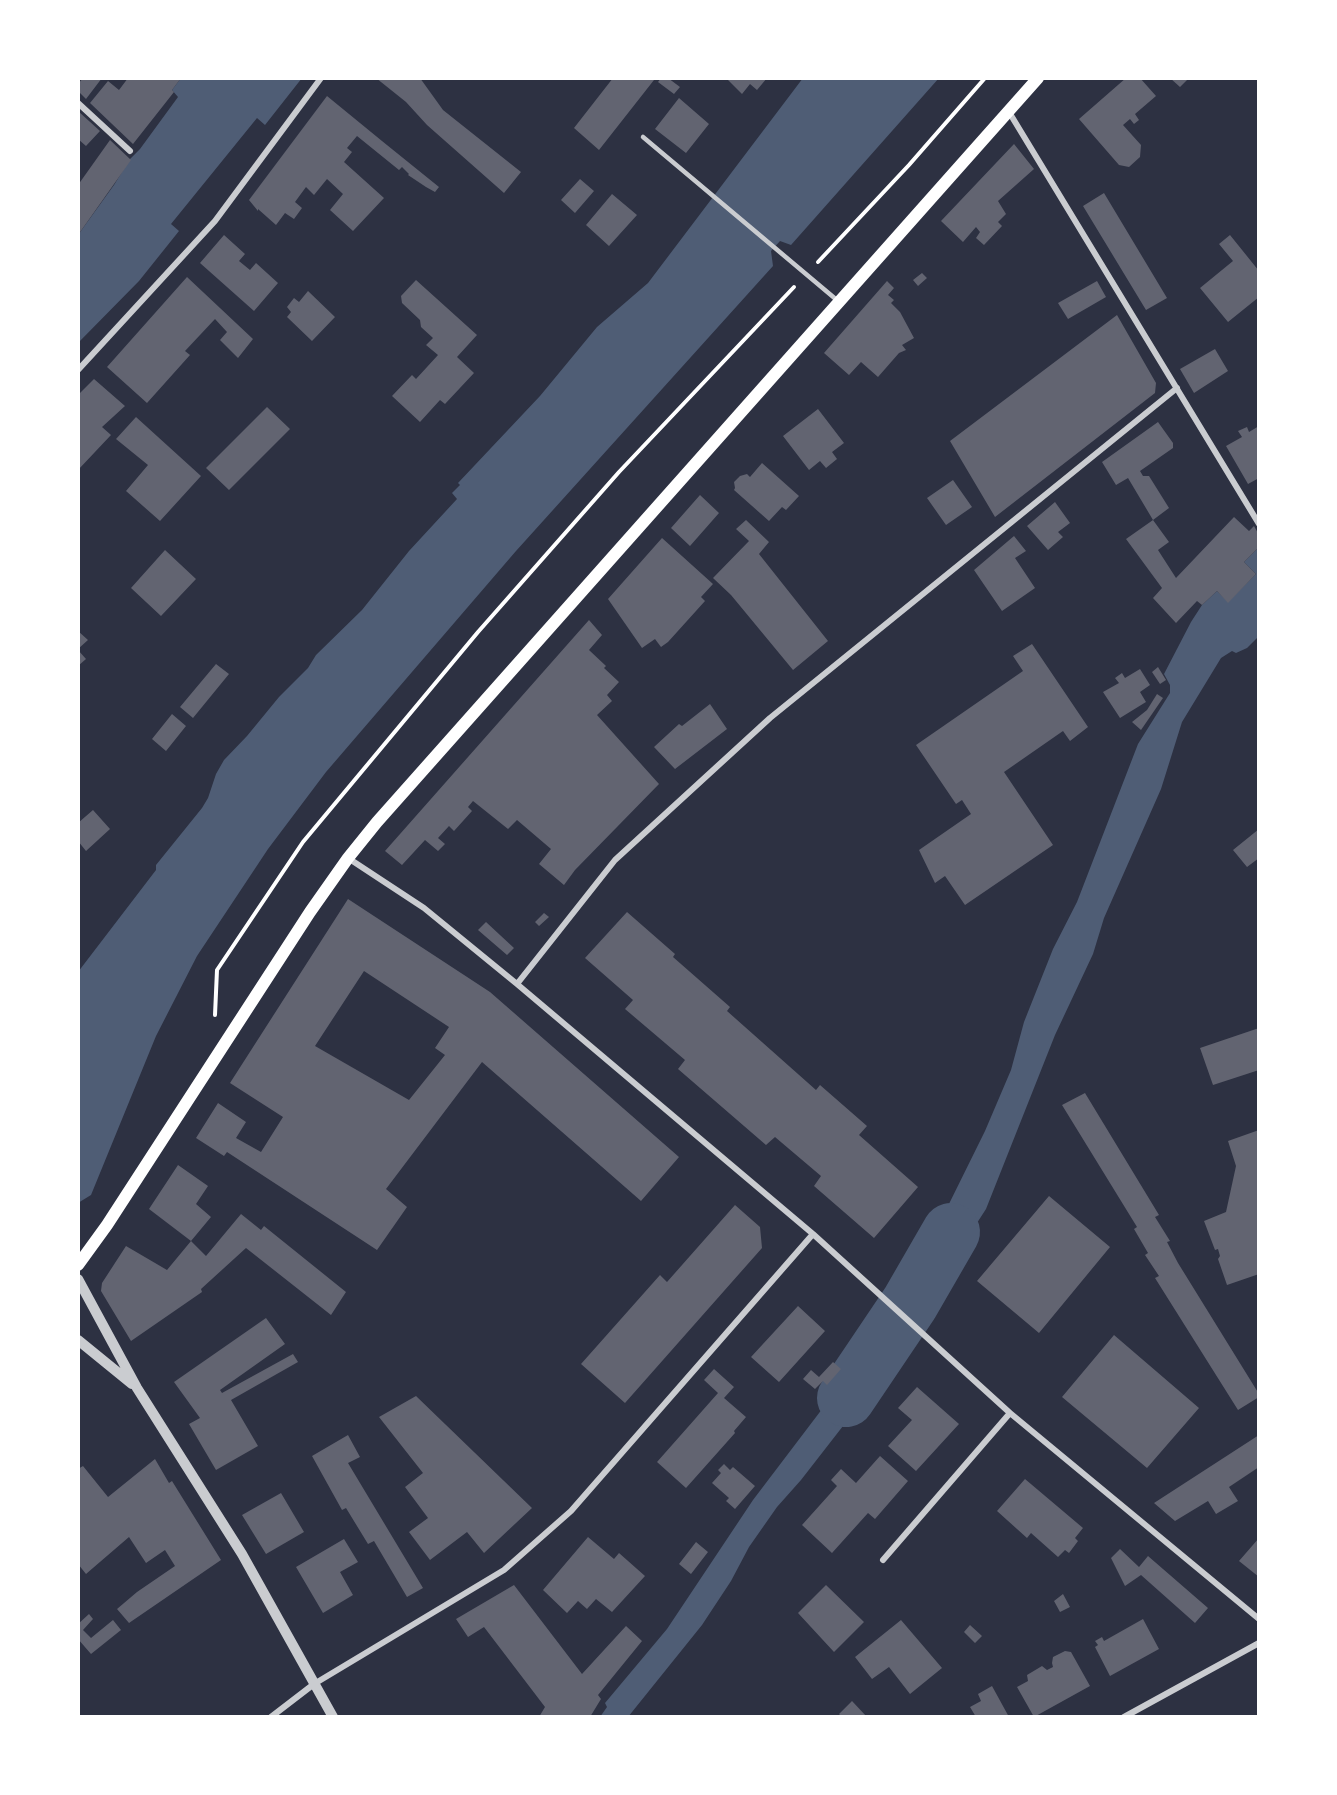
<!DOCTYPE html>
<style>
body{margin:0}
#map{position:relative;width:1337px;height:1795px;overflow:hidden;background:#2d3142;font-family:Poppins,sans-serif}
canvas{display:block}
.frame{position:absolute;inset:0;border:80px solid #fff;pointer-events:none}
</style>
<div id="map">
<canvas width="1337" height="1795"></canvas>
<div class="frame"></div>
</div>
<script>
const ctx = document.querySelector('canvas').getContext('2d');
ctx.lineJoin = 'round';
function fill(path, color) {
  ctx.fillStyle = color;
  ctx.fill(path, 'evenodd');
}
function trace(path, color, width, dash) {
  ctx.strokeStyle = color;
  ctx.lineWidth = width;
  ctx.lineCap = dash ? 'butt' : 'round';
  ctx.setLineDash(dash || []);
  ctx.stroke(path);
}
fill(new Path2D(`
 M181,78H302L265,125L257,118L171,224L179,231L139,281L78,343V235L114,185L130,159L140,149L178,97L172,90Z
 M803,78H939L791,245L780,241L771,251L773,266L516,551L326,772L268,849L197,956L156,1036L91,1195L78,1203V972L156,870V865L202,808L208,798L216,774L224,760L247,736L279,697L308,668L316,655L362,610L409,551L457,499L452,493L460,485L458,483L540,396L597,327L648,283Z
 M1259,547V636L1247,648L1236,653L1232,651L1221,658L1182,722L1161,789L1104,918L1093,954L1055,1035L986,1209L924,1305L929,1310L924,1314L894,1288L897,1284L900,1285L944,1214L985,1131L1011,1070L1024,1022L1053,949L1077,902L1138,744L1170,693V685L1164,674L1191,622L1202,605L1217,591L1228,602L1256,574L1244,562Z
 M876,1318L904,1343L903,1348L899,1345L871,1390L801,1480L777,1507L749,1547L731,1581L702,1625L628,1717H600L607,1707L605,1703L667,1629L753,1500L835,1392L875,1325L872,1323Z`), '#4f5d75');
trace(new Path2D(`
 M846,1398L910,1303L951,1232`), '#4f5d75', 58);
fill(new Path2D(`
 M83,78H102L86,99L78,91V84Z
 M128,78H181L172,90L174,92L133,144L90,103L108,81L119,90Z
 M376,78H420L443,110L521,172L504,193L427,125L406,102Z
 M613,78H652L654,80L599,150L574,128Z
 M661,78H668L680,87L674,94L658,82Z
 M726,78H767L757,90L750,84L742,94Z
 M1126,78H1140L1156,96L1135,114L1139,120L1134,124L1130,119L1123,125L1141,145L1140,157L1129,167L1119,165L1079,119Z
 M1170,78H1189L1180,87Z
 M327,96L382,141L439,187L435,192L426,187L408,175L409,174L402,167L399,170L357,136L347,148L352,152L344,162L384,198L353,231L330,210L343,194L327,179L314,195L306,187L295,202L302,208L294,219L285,213L276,225L258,209V211L249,200Z
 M679,98L709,124L686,153L655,129Z
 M78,111L100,131L86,146L78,139Z
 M110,140L131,160L78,235V185Z
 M1014,144L1034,169L998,201L1006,214L998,222L1002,226L984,245L976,238L980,232L976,227L963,242L941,221Z
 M580,179L594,191L575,213L561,200Z
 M1104,193L1167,298L1146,310L1083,206Z
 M612,194L637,215L609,246L586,225Z
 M224,235L245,254L239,261L250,270L256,263L278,283L254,311L200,263Z
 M1230,235L1259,271V297L1228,322L1200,288L1233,261L1219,244Z
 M922,273L927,278L918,286L913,280Z
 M187,277L253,339L238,358L220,340L227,332L215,319L185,351L190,355L147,403L107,367Z
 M416,280L477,335L457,357L474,373L445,404L440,400L420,422L392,396L412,375L416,379L438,355L426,345L433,338L421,327L420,320L402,303L401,296Z
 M887,281L894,288L888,295L894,300L891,303L900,312L914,338L902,345L906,350L899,353L878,377L861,362L849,375L824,353Z
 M1097,281L1106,297L1068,319L1058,303Z
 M308,291L335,317L312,341L287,317L291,312L287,307L294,298L299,302Z
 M1117,315L1156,383L1155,393L995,517L950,441Z
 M1215,349L1228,371L1194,393L1180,369Z
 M94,379L125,406L102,427L111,435L78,470V395Z
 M267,407L290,429L229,490L206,468Z
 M818,409L844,443L832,452L837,459L826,468L820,461L809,470L783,436Z
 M136,417L201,476L160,521L126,491L148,465L116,439Z
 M1158,422L1173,443V448L1140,471L1143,476H1149L1169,508L1153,520L1169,542L1158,550L1176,578L1234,517L1249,531L1254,526L1259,535V547L1244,562L1256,574L1228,603L1217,591L1202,605L1197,601L1176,623L1153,598L1162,588L1126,539L1153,520L1128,478L1116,485L1102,462Z
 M1259,426V478L1248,484L1226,446L1242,437L1238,431L1247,427L1249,432Z
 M762,463L799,496L786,510L782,507L769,521L734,490L735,488L734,482L740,476L747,474L750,477Z
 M953,480L972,507L946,525L927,498Z
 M700,495L719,513L690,546L671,528Z
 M1055,502L1070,523L1058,532L1063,537L1048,550L1027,526Z
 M746,520L769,542L759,554L828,641L793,670L731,595L713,578L749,541L736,529Z
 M1014,536L1026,551L1015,558L1035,588L1002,611L974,570Z
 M662,538L713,584L701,597L705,601L668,642L661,647L655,639L642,648L608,599Z
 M165,550L196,579L161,616L131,588Z
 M589,620L602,635L589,650L606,666L604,668L619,682L607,695L612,701L597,715L659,784L575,870L564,885L539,864L551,849L517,820L508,829L473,801L468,807L472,811L454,831L449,826L438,838L445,844L438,851L425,840L402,865L385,851Z
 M78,631L88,640L78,649Z
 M1032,644L1088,727L1070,741L1063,731L1004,772L1053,845L965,905L945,876L935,883L919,850L971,814L962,800L956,804L916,745L1023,671L1013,656Z
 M78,650L86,659L78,666Z
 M216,664L229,674L193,718L180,707Z
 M1158,667L1166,680L1160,684L1152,672Z
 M1140,669L1150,685L1140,692L1146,702L1120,718L1103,692L1119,683L1115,678L1122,673L1125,678Z
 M1157,694L1163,698L1141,730L1132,722L1147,710Z
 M710,704L727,729L675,769L654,747L679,724L682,726Z
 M172,714L186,726L166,751L152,739Z
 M93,810L110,829L86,851L78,841V823Z
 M1259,829V858L1247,867L1233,850Z
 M348,899L490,992L679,1157L641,1201L482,1062L386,1189L407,1207L377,1250L227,1152L224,1156L196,1138L218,1103L246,1122L236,1138L261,1152L283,1117L230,1083ZM364,971L449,1027L435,1048L445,1055L409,1100L315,1046Z
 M627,912L675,954L673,957L730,1007L727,1011L816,1090L820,1085L867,1126L859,1135L918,1187L874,1238L814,1186L821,1176L775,1137L766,1145L678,1069L685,1060L625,1009L633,1000L585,958Z
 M544,913L549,917L539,926L535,922Z
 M486,922L514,948L507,955L478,930Z
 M1259,1028V1070L1213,1085L1200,1048Z
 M1085,1093L1159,1215L1155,1217L1170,1241L1167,1242L1178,1263L1259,1394V1397L1238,1410L1155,1278L1159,1276L1145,1255L1148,1253L1134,1229L1137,1227L1062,1105Z
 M1259,1130V1274L1227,1285L1218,1259L1220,1256L1218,1249L1215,1250L1204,1221L1226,1212L1236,1166L1228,1141Z
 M178,1165L208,1186L196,1204L211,1217L191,1241L149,1209Z
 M1049,1196L1110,1247L1039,1333L977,1281Z
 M735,1205L760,1227L762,1248L625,1403L581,1364L660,1275L667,1282Z
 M241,1214L261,1230L264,1226L346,1292L331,1315L246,1248L201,1289L202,1292L131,1341L101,1291L102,1283L126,1246L167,1270L191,1241L206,1256Z
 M798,1306L825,1331L779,1382L751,1357Z
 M266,1318L285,1344L220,1390L222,1393L293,1354L298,1362L231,1400L258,1446L216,1470L189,1424L200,1418L174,1382Z
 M1114,1335L1199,1408L1147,1468L1062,1397Z
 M833,1362L841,1369L827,1385L823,1381L815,1389L803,1379L811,1370L819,1377Z
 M714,1369L734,1387L724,1398L746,1417L734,1431L735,1433L686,1488L657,1462L718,1393L704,1380Z
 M917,1387L959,1424L916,1471L888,1446L912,1420L898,1408Z
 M416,1396L532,1508L484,1553L467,1532L430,1560L409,1532L428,1518L405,1487L423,1473L379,1417Z
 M348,1435L360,1457L348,1463L423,1588L407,1597L374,1541L368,1544L346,1508L342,1510L312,1456Z
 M1259,1435V1467L1229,1487L1238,1501L1216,1514L1208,1501L1175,1521L1154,1503Z
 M880,1456L908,1481L875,1519L868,1513L832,1553L802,1525L837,1486L831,1480L841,1469L856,1483Z
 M155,1459L169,1483L172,1481L221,1560L129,1623L117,1609L137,1592L175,1566L165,1550L146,1563L129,1537L86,1574L78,1564V1469L83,1466L108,1497Z
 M724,1464L730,1470L733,1467L755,1486L735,1509L726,1501L729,1498L712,1483L721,1473L718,1470Z
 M1025,1479L1083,1528L1075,1538L1078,1541L1069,1553L1065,1550L1058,1557L1031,1533L1027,1538L997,1511Z
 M281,1493L304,1532L266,1554L242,1515Z
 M588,1537L614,1559L619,1553L645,1576L612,1612L596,1599L587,1609L578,1601L567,1613L543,1590Z
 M1259,1538V1577L1239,1561Z
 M344,1539L358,1562L340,1572L353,1595L323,1613L296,1567Z
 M696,1542L708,1552L691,1574L679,1564Z
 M1120,1549L1139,1567L1148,1556L1208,1608L1195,1623L1141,1575L1125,1586L1111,1558Z
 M514,1585L582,1674L626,1626L642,1641L598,1695L601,1699L590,1717H539L545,1707L484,1627L468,1637L456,1619Z
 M826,1585L864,1622L834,1652L798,1613Z
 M1063,1594L1070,1607L1060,1612L1054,1601Z
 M89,1614L93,1619L83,1630L91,1638L113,1620L121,1630L91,1654L78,1639V1624Z
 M1143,1619L1159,1649L1110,1676L1095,1647L1098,1645L1095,1641L1102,1637L1104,1641Z
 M901,1620L942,1668L910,1694L889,1667L872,1679L855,1657Z
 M970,1625L982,1636L975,1643L964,1632Z
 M1065,1651L1071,1652L1090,1686L1034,1717L1017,1687L1028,1681L1027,1675L1042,1666L1047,1670L1053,1667L1052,1663L1053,1657Z
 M992,1686L1009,1717H976L970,1707L981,1701L978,1694Z
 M852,1701L867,1717H842L839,1714Z`), '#626471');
trace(new Path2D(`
 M818,262L909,165L985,78
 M215,1015L217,970L303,842L478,632L619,472L794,287`), '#fff', 4);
trace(new Path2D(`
 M643,137L838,301`), '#caccd0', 4.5);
trace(new Path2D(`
 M78,103L130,151
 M1009,112L1259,524
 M78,370L215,221L321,78
 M348,858L424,908L517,984L813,1234L1010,1413L1259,1619
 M517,984L615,860L770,718L1177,388
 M883,1560L1010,1413
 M271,1717L314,1684L504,1570L571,1511L813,1234
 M1124,1717L1259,1643`), '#caccd0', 6);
trace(new Path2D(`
 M78,1279L137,1388L242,1554L333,1717
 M78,1340L132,1384`), '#caccd0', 10);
trace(new Path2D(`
 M78,1265L107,1225L310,912L348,858L377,822L1038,78`), '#fff', 12);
</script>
